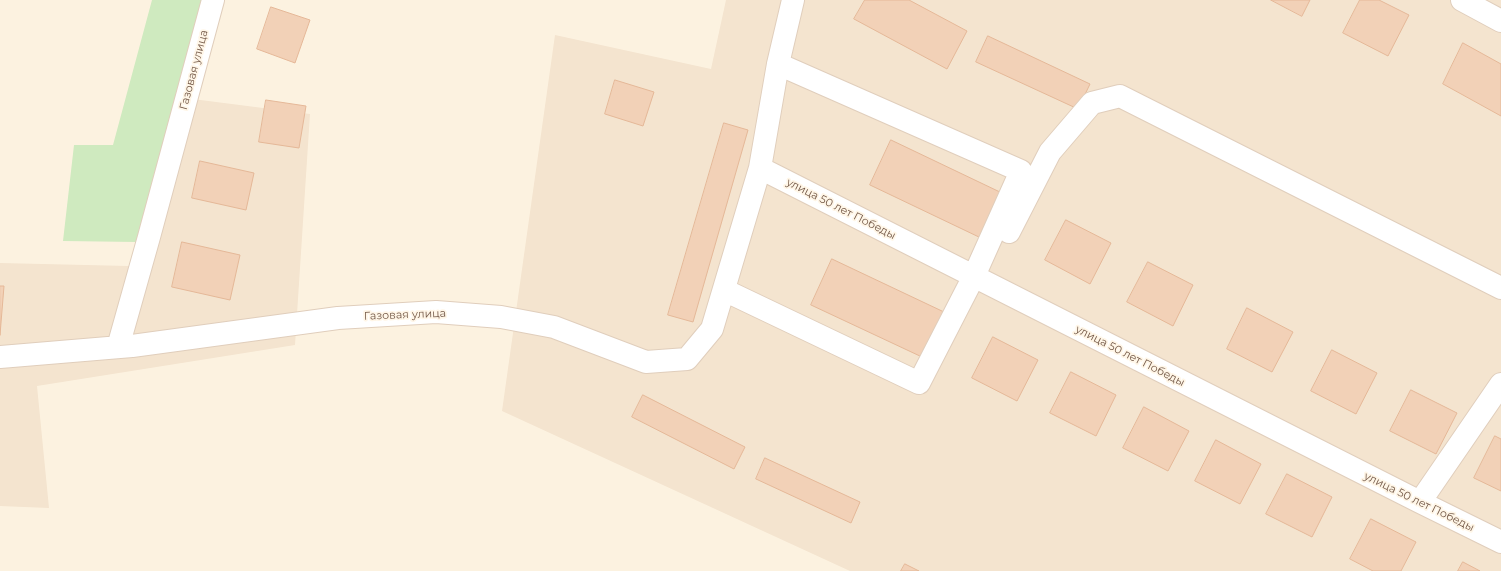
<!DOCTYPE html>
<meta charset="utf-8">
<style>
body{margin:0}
canvas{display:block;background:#fcf2e0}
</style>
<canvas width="1501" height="571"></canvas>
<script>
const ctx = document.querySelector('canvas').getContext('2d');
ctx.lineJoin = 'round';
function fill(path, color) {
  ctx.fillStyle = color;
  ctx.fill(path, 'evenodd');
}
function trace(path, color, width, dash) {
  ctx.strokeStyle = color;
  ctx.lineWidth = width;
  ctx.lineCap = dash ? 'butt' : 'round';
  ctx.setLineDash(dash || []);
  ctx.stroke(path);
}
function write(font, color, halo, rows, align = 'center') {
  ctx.font = font + ' Montserrat,sans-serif';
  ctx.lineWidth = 3.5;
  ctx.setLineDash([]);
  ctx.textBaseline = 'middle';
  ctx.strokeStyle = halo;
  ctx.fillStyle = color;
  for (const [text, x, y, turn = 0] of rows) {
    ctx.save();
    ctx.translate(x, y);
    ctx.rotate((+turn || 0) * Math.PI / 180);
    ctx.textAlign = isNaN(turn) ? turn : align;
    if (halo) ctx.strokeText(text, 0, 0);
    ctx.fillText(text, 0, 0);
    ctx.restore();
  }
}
fill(new Path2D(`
 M726,0H1501V571H850L502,411L555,35L711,69Z
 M177,97L310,114L295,345L37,386L49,508L0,506V263L129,266Z`), '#f4e4cf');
fill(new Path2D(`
 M152,0H203L137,242L63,241L74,145H113Z`), '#cfeabf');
const building = new Path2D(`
 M865,0H909L967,31L947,69L854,19Z
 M1271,0H1310L1302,16Z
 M1360,0H1379L1409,15L1388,56L1343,33Z
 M271,7L310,20L295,63L257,49Z
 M988,36L1090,84L1078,109L976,62Z
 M1463,43L1501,64V116L1443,84Z
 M615,80L654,92L643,126L605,114Z
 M266,100L306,106L299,148L259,142Z
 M724,123L748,130L693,322L668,315Z
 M891,140L1002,193L981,238L870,185Z
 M200,161L254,173L246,210L192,198Z
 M1066,220L1111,243L1090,284L1045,260Z
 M182,242L240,255L230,300L172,287Z
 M832,259L944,312L922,357L811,305Z
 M1148,262L1193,285L1173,326L1127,302Z
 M0,286H4L0,335Z
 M1247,308L1293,332L1272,372L1227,349Z
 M993,337L1038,360L1017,401L972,378Z
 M1332,350L1377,373L1356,414L1311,391Z
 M1071,372L1116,395L1096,436L1050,413Z
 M1411,390L1457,413L1436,454L1390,431Z
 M643,395L745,447L734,469L632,417Z
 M1144,407L1189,431L1168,471L1123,448Z
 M1495,436L1501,439V491L1474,478Z
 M1216,440L1261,464L1240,504L1195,481Z
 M765,458L860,502L851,523L756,479Z
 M1287,474L1332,497L1312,537L1266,514Z
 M1371,519L1416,542L1401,571H1373L1350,559Z
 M1463,562L1480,571H1458Z
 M905,564L919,571H901Z`);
fill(building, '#f2d1b7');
trace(building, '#e5b898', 1);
const minor = new Path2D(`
 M1462,0L1501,21
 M760,168L1420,502L1501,542
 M1009,232L1050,152L1092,103L1120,96L1501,288
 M724,290L919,383L974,276L1021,171L778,64
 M118,347L149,237L213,0
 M0,357L132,346L338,318L436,312L501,317L554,327L646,362L687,359L712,329L760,168L778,64L793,0
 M1420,502L1501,384`);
trace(minor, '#e0cebc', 24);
trace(minor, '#fff', 22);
write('11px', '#735847', '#fff6e7', [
 ["Газовая улица",194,70,-75],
 ["улица 50 лет Победы",841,209,27],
 ["Газовая улица",405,315,-2],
 ["улица 50 лет Победы",1130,356,27],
 ["улица 50 лет Победы",1419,502,26]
]);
</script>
